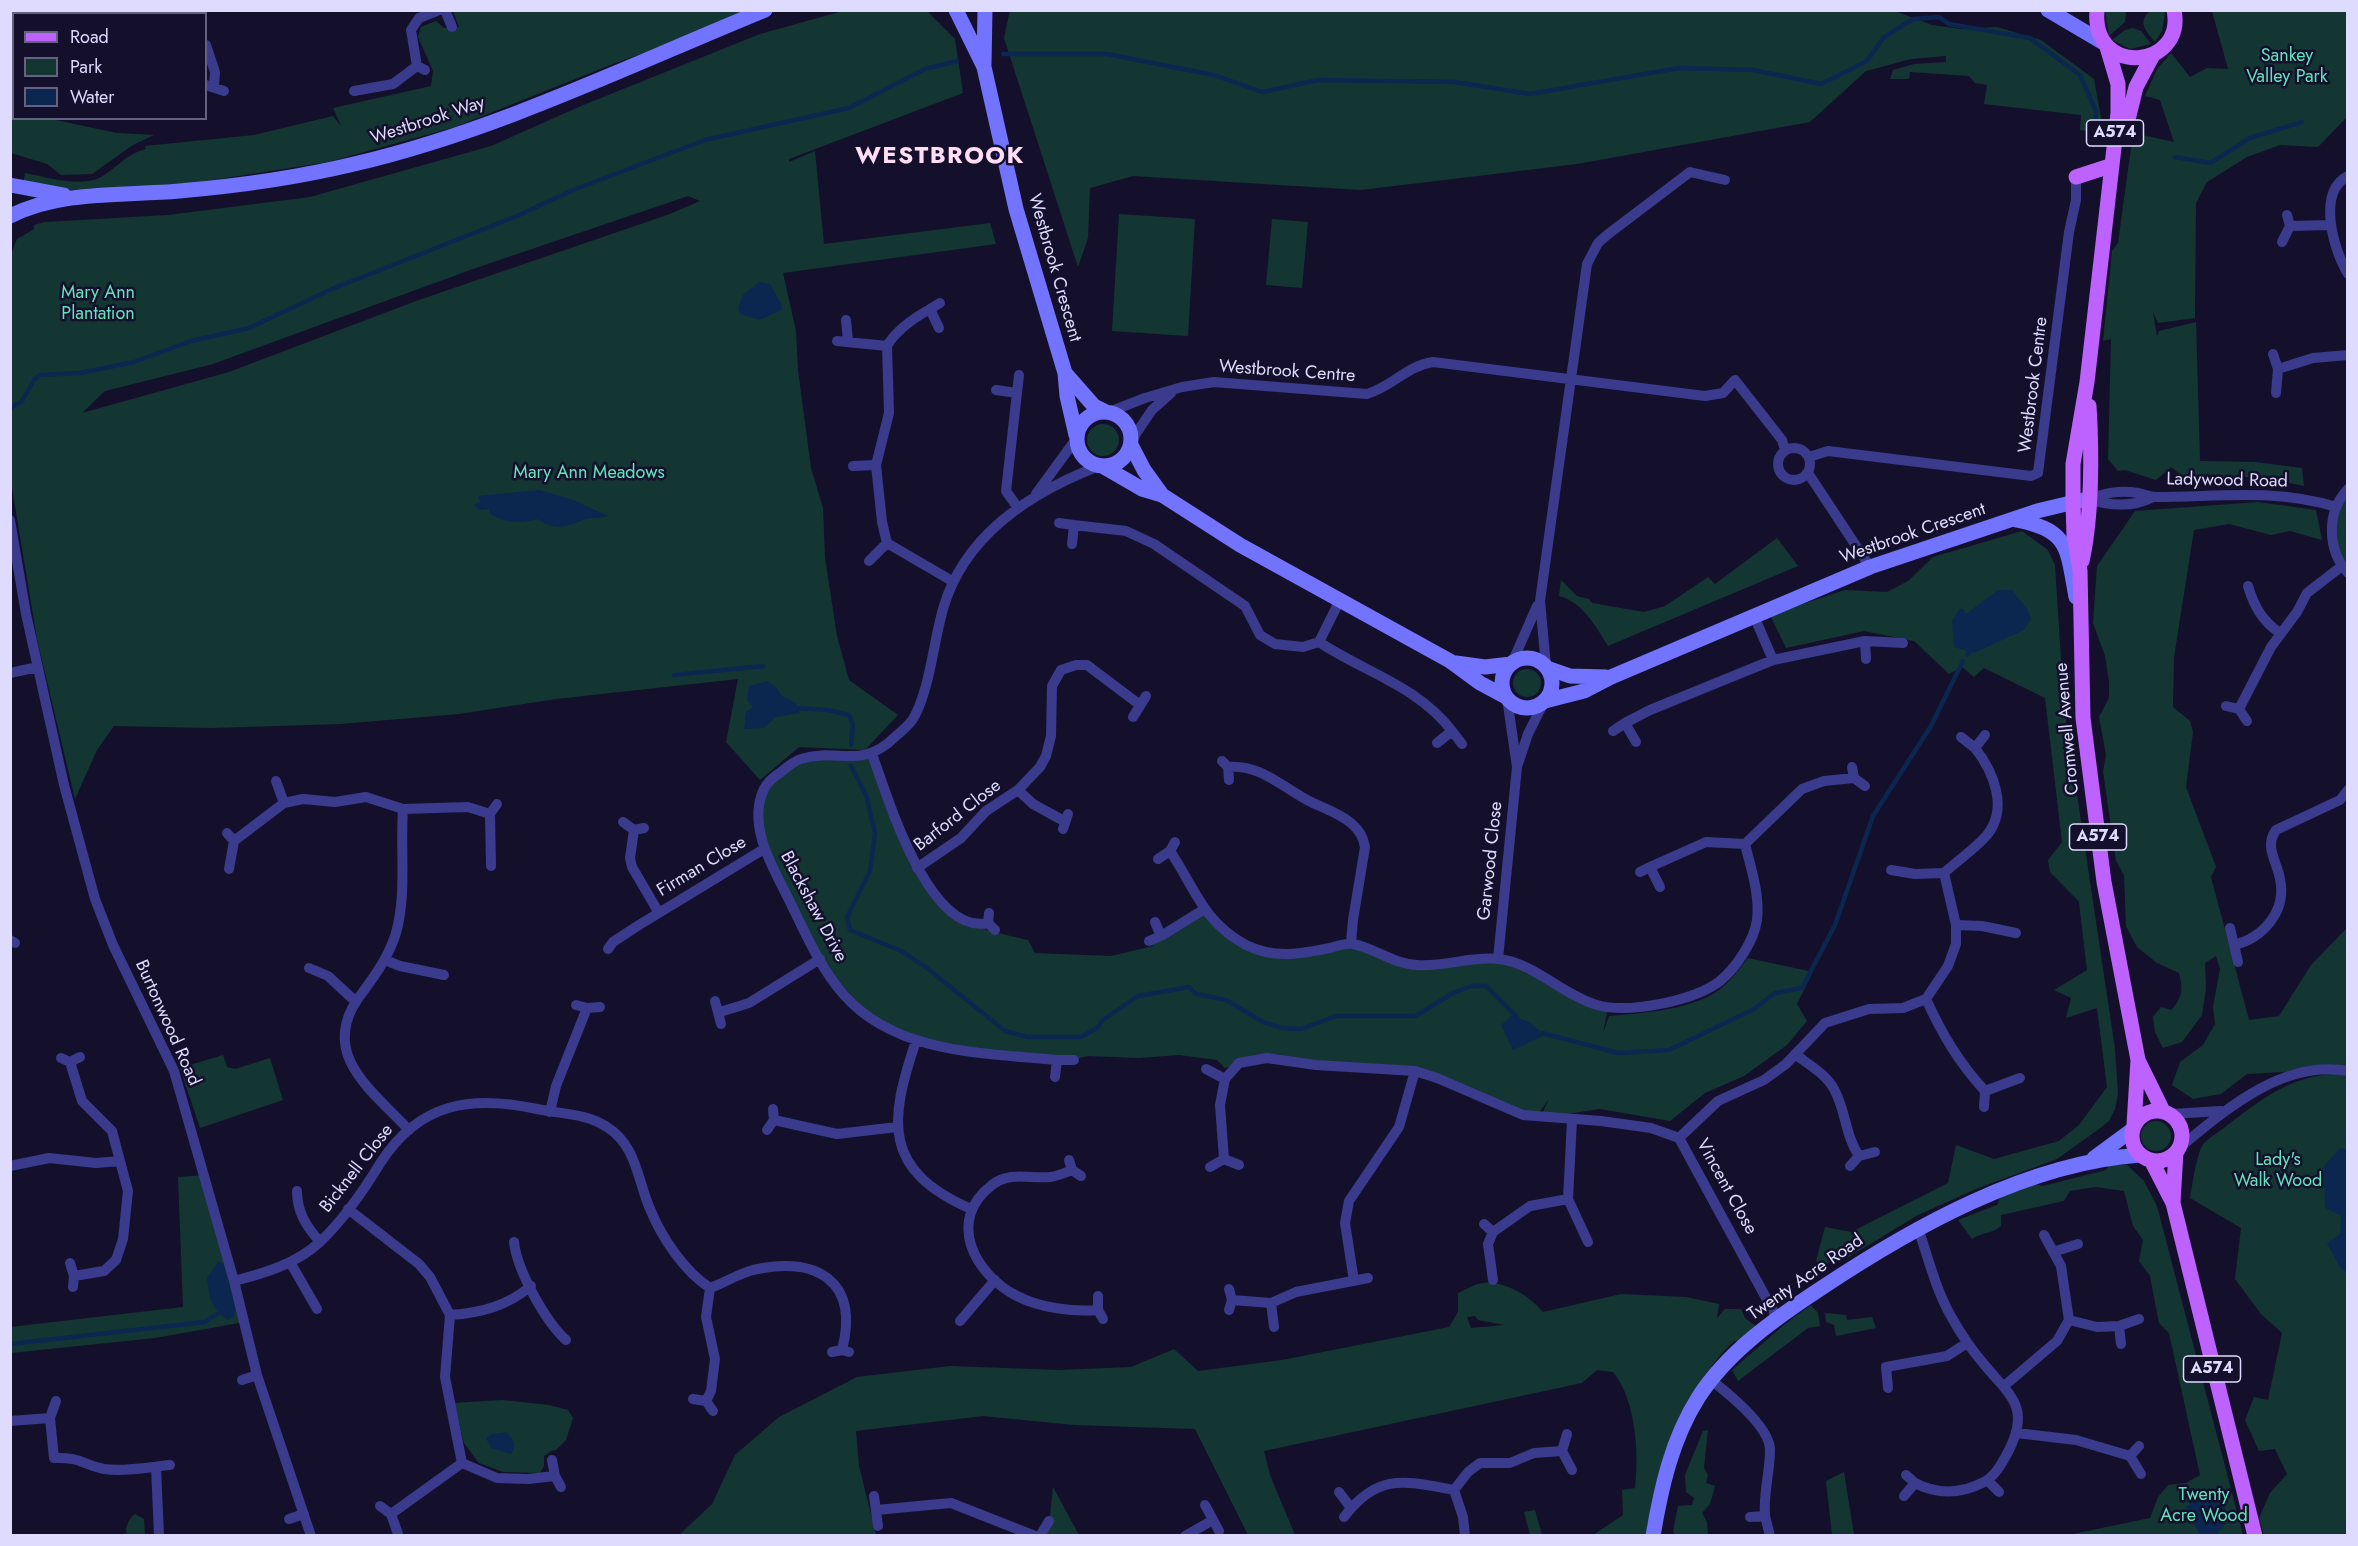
<!DOCTYPE html>
<style>
body{margin:0}
#map{position:relative;width:2358px;height:1546px;overflow:hidden;background:#14102c;font-family:Jost,sans-serif}
canvas{display:block}
.frame{position:absolute;inset:0;border:12px solid #dedbff;pointer-events:none}
.legend{position:absolute;left:12px;top:12px;width:195px;height:108px;box-sizing:border-box;background:#14102c;border:2px solid #656180;margin:0;padding:8px 10px;list-style:none;font-size:18px;color:#dedbff}
.legend li{display:flex;align-items:center;gap:12px;height:30px}
.legend b{width:30px;border:2px solid #656180}
</style>
<div id="map">
<canvas width="2358" height="1546"></canvas>
<div class="frame"></div>
<ul class="legend">
<li><b style="height:8px;background:#be62ff"></b>Road</li>
<li><b style="height:16px;background:#133633"></b>Park</li>
<li><b style="height:16px;background:#0b2750"></b>Water</li>
</ul>
</div>
<script>
const ctx = document.querySelector('canvas').getContext('2d');
ctx.lineJoin = 'round';
function fill(path, color) {
  ctx.fillStyle = color;
  ctx.fill(path, 'evenodd');
}
function trace(path, color, width, dash) {
  ctx.strokeStyle = color;
  ctx.lineWidth = width;
  ctx.lineCap = dash ? 'butt' : 'round';
  ctx.setLineDash(dash || []);
  ctx.stroke(path);
}
function write(font, color, halo, rows, align = 'center') {
  ctx.font = font + ' Jost,sans-serif';
  ctx.lineWidth = 5;
  ctx.setLineDash([]);
  ctx.textBaseline = 'middle';
  ctx.strokeStyle = halo;
  ctx.fillStyle = color;
  for (const [text, x, y, turn = 0] of rows) {
    ctx.save();
    ctx.translate(x, y);
    ctx.rotate((+turn || 0) * Math.PI / 180);
    ctx.textAlign = isNaN(turn) ? turn : align;
    if (halo) ctx.strokeText(text, 0, 0);
    ctx.fillText(text, 0, 0);
    ctx.restore();
  }
}
fill(new Path2D(`
 M1010,10L1895,11L1932,25L1960,29L1997,27L2041,40L2094,79L2101,118L2099,133L2080,130L2081,115L1984,104L1987,85L1975,83L1969,76L1910,72L1909,79H1890L1893,70L1914,64L1946,62V56L1911,59L1866,71L1810,122L1577,164L1361,190L1133,176L1090,188L1088,238L1078,267L1004,38Z
 M453,11H759L613,64L455,127L328,162L200,182L131,187L68,190L23,184L25,173C47,177 80,188 101,177C116,168 128,153 146,149L145,146L254,135L333,116L341,126L333,108L431,86L433,71L418,37L421,27L436,21L444,28L459,27Z
 M843,11H927L955,39L963,93L789,159V162L815,151L824,244L990,223L996,244L783,273L796,331L798,370L811,468L823,508L825,558L837,636L849,680L898,715L865,750L799,747L760,780L726,742L738,679L556,699L459,714L340,724L212,728L114,726L97,750L75,799L37,639L11,482L10,256L17,239L34,229V225L45,222L168,215L310,197L491,146L581,106L760,34ZM688,196L700,201L670,214L416,301L229,372L82,413L105,391L213,364L473,269Z
 M2105,11L2126,12L2125,22L2109,36Z
 M2150,11H2164L2165,13L2162,31L2155,42C2146,31 2137,22 2150,11Z
 M2212,11H2347V117L2318,147L2280,145L2247,157L2207,182L2196,203L2195,318L2158,323L2153,312L2157,337L2159,331L2196,322L2200,461L2255,462L2302,468L2304,486L2261,477L2185,478L2171,467L2156,480L2125,470L2118,471L2108,459L2111,339L2103,341L2112,251L2118,243L2133,133L2174,142L2160,100L2145,96L2157,69L2171,53L2190,77L2207,68L2228,69Z
 M2133,28L2141,31L2151,44L2130,49L2112,40L2125,30Z
 M11,110H13L14,118L51,119L117,133L154,135L133,145L92,174L61,175L47,164L11,153Z
 M1119,214L1195,219L1188,336L1112,331Z
 M1272,219L1308,222L1302,288L1266,285Z
 M1087 440a16 16 0 1 1 32 0a16 16 0 1 1-32 0Z
 M2347,489V573L2332,533Z
 M2258,502L2316,510L2322,540L2290,531L2271,535L2229,524L2194,530L2174,657L2173,707L2190,721L2193,732L2186,787L2216,867L2211,877L2249,1020L2279,1016L2311,965L2347,928V1072L2338,1069L2247,1074L2221,1094L2193,1099L2172,1085L2180,1062L2203,1045L2215,1024L2213,1006L2220,969L2216,956L2205,963L2206,989L2202,1015L2182,1042L2163,1048L2155,1032L2153,1017L2161,1007L2171,1010C2183,998 2183,988 2179,973L2157,963L2137,947L2126,926L2124,875L2116,861L2103,771L2106,755L2099,717L2109,698V682L2105,656L2093,623L2097,566L2135,511Z
 M2022,531L2048,550L2055,565L2064,707L2115,1049L2118,1094L2115,1109L2109,1121L2099,1129L2057,1159L1976,1189L1918,1215L1847,1258L1839,1257L1825,1265L1816,1261L1825,1227L1851,1232L1948,1183L1956,1145L1994,1159L2059,1141L2079,1125L2107,1087L2097,1008L2066,1018L2071,998L2054,990L2087,970L2079,902L2050,872L2048,860L2062,842L2045,698L1984,668L1974,677L1962,667L1949,674L1914,641L1864,631L1786,648L1770,615L1845,590L1887,592L1908,581L1933,557Z
 M1777,538L1798,566L1608,646C1596,627 1583,602 1559,596L1561,580L1577,596L1589,599L1592,603L1644,612L1665,606L1708,577L1715,584Z
 M1513 683a14 14 0 1 1 28 0a14 14 0 1 1-28 0Z
 M872,754C892,796 921,885 955,913C974,930 1004,934 1028,940L1035,953L1111,956L1153,946L1152,939L1203,910L1220,925L1265,952L1351,943L1416,965L1498,959L1608,1008L1603,1033L1609,1016C1643,1013 1696,1010 1723,987C1732,979 1740,968 1748,958L1813,972L1797,1004L1807,1021L1787,1045L1744,1076L1705,1093L1670,1121L1600,1109L1540,1118L1549,1099L1535,1118L1416,1072L1352,1066L1275,1054L1225,1068L1217,1060L1179,1055L1139,1058L1088,1056L1063,1062L941,1047L870,1017L820,959L764,849L760,806L774,777L798,759Z
 M223,1055L227,1067L235,1069L270,1058L283,1100L200,1128L180,1068Z
 M2347,1073V1535H2264L2259,1518L2270,1493L2287,1474L2275,1449L2259,1451L2245,1420L2254,1397L2268,1400L2282,1333L2261,1314L2235,1279L2241,1228L2190,1198C2193,1182 2195,1163 2201,1148C2204,1140 2218,1133 2225,1127C2267,1095 2293,1074 2347,1073Z
 M2141 1136a15 15 0 1 1 30 0a15 15 0 1 1-30 0Z
 M2109,1165H2127L2144,1181L2157,1206L2243,1535H2068L2150,1518L2158,1497L2168,1485L2186,1483L2200,1475L2169,1333L2159,1323L2150,1276L2139,1261L2143,1240L2133,1226L2124,1191L2096,1187L2070,1191L2064,1201L2001,1215V1226C1992,1234 1982,1232 1972,1239L1958,1220L1997,1205L2000,1198L2035,1184L2043,1186L2106,1170Z
 M206,1175L245,1322L155,1338L11,1353L10,1327L183,1307L178,1177Z
 M1490,1282C1512,1286 1528,1295 1543,1312L1621,1294L1686,1297L1719,1304L1717,1318L1725,1309H1741L1745,1318L1757,1327L1741,1343L1734,1341C1684,1387 1657,1470 1646,1535H1593L1623,1515L1622,1490L1635,1488C1639,1453 1636,1400 1613,1372L1597,1370L1582,1383L1264,1451L1270,1475L1295,1535H1248L1195,1429L1074,1425L983,1416L856,1431L859,1466L876,1535L678,1536L712,1504L735,1455L779,1417L857,1377L950,1366L1060,1370L1131,1367L1174,1349L1198,1371L1282,1360L1449,1327L1458,1312V1293L1477,1284ZM1475,1316L1478,1320L1505,1325L1471,1328L1467,1317Z
 M1811,1305L1818,1313L1820,1326L1808,1328L1738,1381L1732,1370L1785,1324Z
 M1825,1313L1846,1315L1847,1320L1872,1317L1876,1328L1836,1336L1834,1325L1826,1322Z
 M502,1400L549,1405L568,1410L573,1418L566,1440L556,1450L551,1451L544,1456V1466L540,1473L503,1472L479,1463L464,1443L454,1403Z
 M1708,1430L1704,1468L1708,1475L1706,1483L1715,1486L1710,1504L1702,1513L1707,1522L1708,1535H1675L1673,1531L1678,1506L1692,1505L1694,1498L1686,1492L1685,1475L1703,1431Z
 M1844,1472L1854,1535H1832L1826,1481Z
 M1053,1487L1079,1535L1040,1536L1050,1515Z
 M1535,1510L1542,1535H1530L1524,1512Z
 M135,1514L144,1519L145,1535H127C124,1528 129,1518 135,1514Z`), '#133633');
fill(new Path2D(`
 M759,282L770,284L781,303L782,310L759,320L740,314L738,307L743,295Z
 M539,490L571,499L608,516C600,519 590,517 583,520C566,528 553,530 537,519C519,525 505,522 490,514L489,509L480,510L474,505L480,502L478,496Z
 M1998,590H2012L2028,610L2031,619L2024,630L1974,653L1954,647L1952,621L1959,609H1963L1966,614Z
 M767,681L776,687L782,696L796,703L800,713L776,717L764,728L744,729L746,712L753,707L747,700L749,686Z
 M1513,1015L1529,1022L1545,1035L1513,1050L1501,1025Z
 M2340,1148L2347,1150V1273L2339,1266L2327,1243L2340,1234L2341,1216L2325,1208L2324,1166Z
 M219,1261L229,1268L238,1304L234,1316L228,1320C211,1310 209,1296 207,1278Z
 M506,1432C514,1439 517,1445 511,1454L491,1448L486,1438L492,1434Z
 M2199,1498L2224,1500L2226,1523L2216,1535H2200L2186,1507Z`), '#0b2750');
trace(new Path2D(`
 M1003,54H1107L1214,75L1262,92L1318,80L1455,82L1530,94L1679,68L1753,70L1821,84L1867,61L1883,38L1913,19L1939,17L1949,24L2030,38L2080,75L2096,111L2094,145
 M2175,157L2210,163L2250,138L2302,122
 M10,408L22,401L34,380L40,375L80,373L134,362L191,341L249,328L332,289L517,216L573,190L705,140L849,108L925,69L957,61
 M1967,655L1969,652
 M674,675L763,666
 M798,708L828,710L849,715L853,725L851,745
 M851,766L866,795L875,833L870,871L847,917L850,930L901,951L927,968L1005,1031L1028,1037H1081L1097,1028L1103,1020L1138,996L1189,987L1196,994L1226,1000L1263,1022L1282,1028L1301,1029L1336,1016H1416L1453,993L1471,986H1486L1517,1017
 M1542,1033L1618,1053L1669,1050L1754,1009L1775,993L1802,988L1835,925L1873,816L1931,726L1963,661
 M10,1344L205,1322L217,1314`), '#0b2750', 4.5);
trace(new Path2D(`
 M194,10L195,14
 M445,10L452,27
 M61,14L63,10
 M206,45L215,72L214,86
 M417,66L411,30L419,18L439,10
 M206,85L224,91
 M354,91L393,84L417,66L425,70
 M2348,176C2316,192 2334,251 2348,274
 M2290,226L2331,225
 M2282,242L2290,226L2287,215
 M930,309C914,318 896,330 887,346L889,413L876,465L882,522L887,543L952,581
 M846,320L848,341
 M939,328L930,309L940,303
 M837,341L887,346
 M2273,354L2278,369L2313,358L2348,355
 M996,390L1017,393
 M2276,393L2278,369
 M1109,412L1145,398L1182,387L1214,382L1367,394C1392,387 1406,366 1433,362L1705,396L1723,393L1735,380L1782,440L1785,450
 M1131,441L1152,410L1171,393
 M1778 464a16 16 0 1 1 32 0a16 16 0 1 1-32 0Z
 M1809,457L1828,451L2031,476L2038,473L2069,232L2076,200V177
 M853,466L876,465
 M1808,473L1870,567
 M2348,489C2326,512 2327,550 2348,573
 M1036,494L1076,439
 M2088,499C2105,493 2119,490 2138,493C2144,494 2149,497 2156,497C2216,497 2277,488 2336,507
 M2088,499C2110,506 2132,508 2153,497
 M1018,508L1006,491L1019,375
 M10,520L26,614L64,785L95,899L113,945L174,1071L234,1281L257,1375L311,1536
 M1059,523L1074,525L1072,544
 M1074,525L1126,531L1154,544L1245,606L1260,635L1275,644L1303,647L1319,642L1339,602
 M869,561L887,543
 M2248,586C2254,606 2262,621 2280,633
 M1754,616L1773,660
 M1319,642C1364,672 1418,686 1452,731
 M1866,659L1865,641L1903,643
 M1512,663L1537,606
 M1546,666L1540,601L1587,264L1598,243L1607,235L1690,172L1725,180
 M10,673L38,667
 M2226,706L2239,709L2247,721
 M2239,709L2271,647L2297,612L2307,593L2342,566
 M1133,717L1146,696
 M1625,723L1650,710L1773,660L1865,641
 M1613,731L1625,723L1636,742
 M1961,737L1975,748L1985,735
 M1437,743L1452,731L1462,744
 M872,754C887,795 928,936 988,923
 M1222,761L1228,767L1229,780
 M1518,764L1528,734L1544,702
 M1228,767C1261,764 1283,788 1311,802C1325,809 1340,813 1352,824C1360,831 1363,837 1365,847L1353,920L1351,943
 M1852,767L1854,778L1865,786
 M1018,790L1033,804L1064,821
 M284,803L303,799L335,802L366,797L403,809L468,807L490,814
 M403,809C400,850 407,894 396,933C388,959 373,978 357,1000C320,1056 374,1092 409,1130
 M623,822L634,830L644,828
 M1063,829L1068,814
 M634,830L630,858L632,867L659,913
 M227,833L234,841L229,869
 M234,841L284,803L276,781
 M1170,851C1195,888 1203,922 1246,945C1274,959 1301,954 1330,948C1337,946 1346,943 1353,944C1375,948 1393,964 1417,965C1444,967 1472,956 1499,959C1534,963 1563,995 1597,1005C1628,1014 1694,1001 1720,981C1736,968 1754,941 1757,920C1760,894 1751,869 1745,844
 M1158,859L1170,851L1175,842
 M491,866L490,814L497,804
 M1650,867L1706,842L1745,844L1802,789L1824,781L1854,778
 M917,868L961,838L986,811L1018,790L1040,767L1046,756L1051,736L1052,686L1061,670L1076,665H1087L1140,705
 M1891,870L1915,874L1944,873C1958,860 1975,849 1987,835C2009,808 1993,771 1975,748
 M1640,872L1650,867L1660,887
 M989,913L988,923L995,930
 M1956,925L1982,926L2016,933
 M2230,928L2238,962
 M1161,936L1203,910
 M10,940L15,943
 M1149,941L1161,936L1155,922
 M2234,945C2263,938 2287,911 2280,879C2277,861 2264,847 2276,830L2340,800L2348,790
 M608,949L613,942L639,925L764,849
 M1498,959L1517,767L1507,698
 M385,960L400,966L444,975
 M309,968L328,976L356,1002
 M1926,999C1942,1034 1959,1063 1985,1091
 M715,1001L721,1024
 M576,1005L587,1008L600,1007
 M720,1012L749,1003L820,959
 M916,1041C889,1121 882,1170 971,1209
 M1795,1054C1809,1065 1826,1074 1834,1089C1846,1111 1845,1135 1859,1156
 M61,1058L70,1062L80,1057
 M1057,1060C985,1053 896,1054 844,995C818,966 802,925 784,890C769,861 748,822 764,789C767,782 775,776 781,772C787,767 794,761 801,759C839,747 861,771 896,736C902,731 909,725 913,719C928,694 933,649 940,621C957,540 1026,494 1099,466
 M70,1062L82,1101L112,1131L128,1191L123,1239L116,1260L104,1271L74,1276
 M1206,1069L1225,1079L1220,1105L1224,1159
 M1055,1077L1057,1060H1074
 M1225,1079L1239,1063L1267,1058L1316,1065L1415,1071L1437,1078L1523,1115L1601,1121L1651,1128L1679,1138L1777,1318
 M1984,1107L1985,1091L2020,1078
 M550,1112L556,1086L587,1008
 M2171,1114L2221,1111
 M774,1120L837,1134L897,1127
 M767,1130L774,1120L773,1109
 M1679,1138L1718,1101L1764,1080L1786,1064L1825,1023L1869,1009L1903,1008L1926,999L1948,966L1956,944V925L1944,873
 M2179,1148C2225,1110 2283,1059 2348,1071
 M1069,1160L1072,1170L1081,1176
 M10,1166L49,1158L96,1163L120,1161
 M1850,1166L1859,1156L1875,1152
 M1210,1167L1224,1159L1239,1165
 M1072,1170C1065,1173 1058,1176 1050,1177C1030,1179 1010,1171 992,1185C946,1220 974,1274 1017,1296C1040,1308 1073,1312 1098,1310
 M297,1191C297,1212 306,1226 320,1242
 M1568,1199L1588,1242
 M348,1209L419,1264L430,1277L450,1315L445,1377L462,1463
 M1484,1224L1493,1232L1488,1244L1493,1280
 M1493,1232L1530,1206L1568,1199L1572,1120
 M514,1242C517,1270 545,1321 566,1340
 M2053,1252L2078,1244
 M290,1262L317,1309
 M70,1263L74,1276L73,1287
 M234,1281C265,1273 296,1264 320,1242C344,1219 364,1190 381,1162C420,1102 472,1095 537,1109C560,1114 586,1113 607,1127C637,1146 637,1179 650,1209C662,1238 684,1271 710,1288
 M1354,1281L1345,1223L1349,1201L1399,1127L1415,1071
 M1098,1296V1310L1103,1319
 M1232,1300L1271,1303L1274,1327
 M1271,1303L1296,1292L1368,1278
 M1229,1310L1232,1300L1229,1289
 M450,1315C481,1313 507,1306 531,1286
 M2069,1320L2097,1327L2119,1326
 M960,1321L995,1280
 M2121,1344L2119,1326L2139,1319
 M832,1352L842,1350L849,1352
 M242,1380L257,1375
 M1711,1380C1729,1394 1770,1427 1770,1450C1770,1473 1763,1493 1765,1516
 M2004,1386L2057,1341L2069,1320L2061,1266L2044,1235
 M1888,1388L1886,1367L1947,1356L1967,1343
 M693,1399L706,1401L713,1411
 M56,1401L50,1418L54,1458C81,1457 81,1464 104,1469C124,1472 149,1467 170,1465
 M706,1401L711,1391L715,1359L706,1317L710,1288C724,1283 738,1274 753,1270C816,1256 860,1280 842,1350
 M10,1421L50,1418
 M2017,1433L2076,1440L2130,1456
 M1567,1434L1562,1451L1572,1470
 M2139,1446L2130,1456L2141,1474
 M552,1460L555,1476L561,1487
 M156,1467L159,1536
 M1988,1481L1999,1492
 M1915,1483C1938,1495 1961,1494 1984,1482C1996,1476 2003,1461 2009,1450C2031,1406 2009,1395 1983,1363C1971,1349 1961,1334 1952,1318C1936,1291 1928,1257 1918,1228
 M1454,1490L1463,1517L1465,1536
 M1339,1492L1351,1508
 M874,1496L878,1526
 M1904,1496L1915,1483L1906,1475
 M1205,1505L1219,1531
 M380,1506L391,1514L398,1534
 M876,1510L951,1503L1035,1536
 M391,1514L462,1463L497,1478L528,1479L555,1476
 M1344,1517C1378,1472 1405,1481 1454,1490L1468,1472L1480,1463H1510L1534,1453L1562,1451
 M1750,1517L1765,1516L1770,1536
 M289,1519L304,1514
 M1040,1536L1049,1521
 M1185,1536L1213,1520`), '#3a3b8c', 10);
trace(new Path2D(`
 M956,10L984,67L1016,209L1065,373L1067,396L1076,435
 M2048,10L2104,43
 M984,64L985,10
 M10,185L64,195
 M10,216C61,190 124,196 179,191C238,186 296,178 354,164C496,131 630,65 765,10
 M1065,373L1094,406L1106,412
 M1077 439a27 27 0 1 1 54 0a27 27 0 1 1-54 0Z
 M1131,445L1144,470L1162,495
 M1104,467L1142,489L1162,495L1240,545L1450,661L1480,683L1506,697
 M2016,520C2070,530 2067,549 2076,597
 M1502 683a25 25 0 1 1 50 0a25 25 0 1 1-50 0Z
 M1456,663L1485,667L1511,664
 M1547,668L1570,676L1606,677
 M1545,701L1584,691L1611,677L1870,567L2037,511L2083,500
 M2094,1158L2132,1130
 M1653,1536C1661,1488 1672,1439 1698,1398C1727,1352 1776,1318 1820,1289C1913,1227 2027,1163 2140,1155`), '#7274ff', 15);
trace(new Path2D(`
 M2097,10C2091,78 2186,69 2174,10
 M2107,47L2118,84V113L2087,382L2073,464V502L2074,535L2080,571L2083,718L2104,882L2138,1060L2134,1125
 M2124,136L2136,87L2153,55
 M2076,177L2110,166
 M2082,561C2092,516 2092,453 2089,406
 M2138,1060L2163,1111
 M2132 1136a25 25 0 1 1 50 0a25 25 0 1 1-50 0Z
 M2151,1160L2173,1203L2255,1536
 M2173,1202L2176,1152`), '#be62ff', 15);
for (const [x, y, w] of [
 [2115,133,57],
 [2098,837,57],
 [2212,1369,57]
]) {
  const box = new Path2D();
  box.roundRect(x - w / 2, y - 13, w, 26, 4.5);
  ctx.fillStyle = '#14102c';
  ctx.fill(box);
  trace(box, '#dedbff', 1.5);
}
write('bold 16px', '#dedbff', null, [
 ["A574",2115,133],
 ["A574",2098,837],
 ["A574",2212,1369]
]);
write('18px', '#62e4be', '#14102c', [
 ["Sankey",2287,57],
 ["Valley Park",2287,78],
 ["Mary Ann",98,294],
 ["Plantation",98,315],
 ["Mary Ann Meadows",589,474],
 ["Lady's",2278,1161],
 ["Walk Wood",2278,1182],
 ["Twenty",2204,1496],
 ["Acre Wood",2204,1517]
]);
write('18px', '#dedbff', '#14102c', [
 ["Westbrook Way",428,121,-18],
 ["Westbrook Crescent",1054,268,74],
 ["Westbrook Centre",1287,372,4],
 ["Westbrook Centre",2034,385,-83],
 ["Ladywood Road",2227,481,1],
 ["Westbrook Crescent",1913,534,-19],
 ["Cromwell Avenue",2068,729,-95],
 ["Barford Close",958,816,-38],
 ["Garwood Close",1491,861,-84],
 ["Firman Close",702,867,-31],
 ["Blackshaw Drive",813,907,62],
 ["Burtonwood Road",167,1023,66],
 ["Bicknell Close",357,1169,-52],
 ["Vincent Close",1726,1187,61],
 ["Twenty Acre Road",1806,1278,-35]
]);
ctx.letterSpacing = '1.5px';
write('bold 24px', '#ffddf4', '#14102c', [
 ["WESTBROOK",940,157]
]);
ctx.letterSpacing = '0px';
</script>
